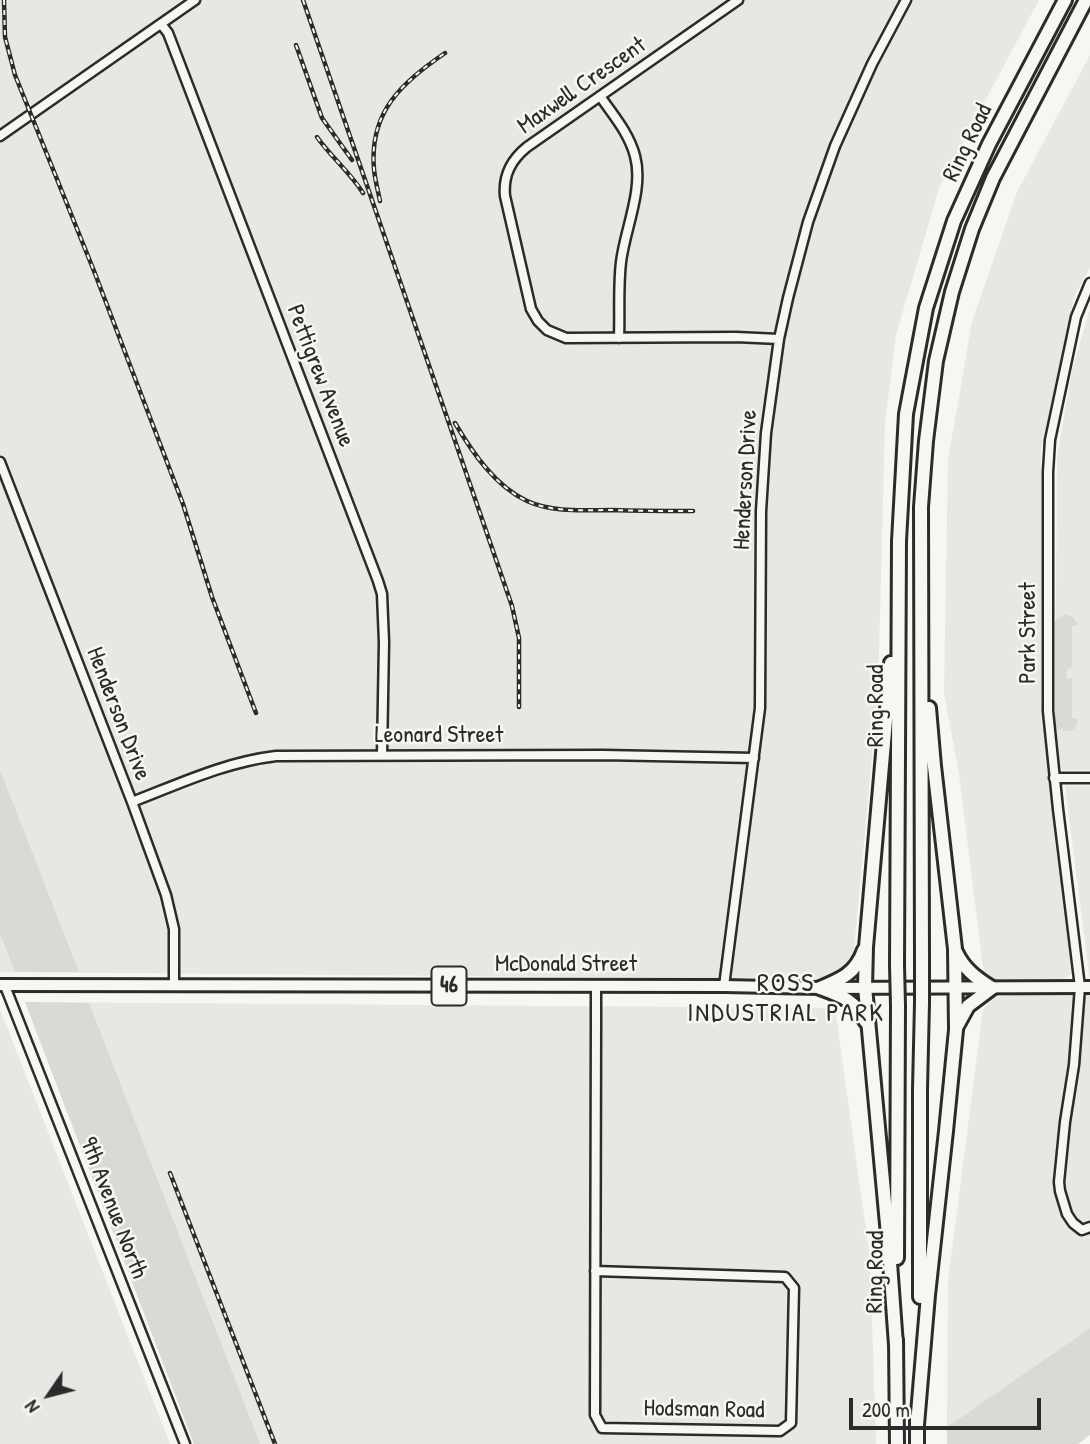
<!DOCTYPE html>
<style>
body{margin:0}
#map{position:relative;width:1090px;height:1444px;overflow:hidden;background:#f6f6f2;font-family:"Patrick Hand",sans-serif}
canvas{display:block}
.north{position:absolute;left:14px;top:1360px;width:70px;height:70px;-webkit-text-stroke:5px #f6f6f2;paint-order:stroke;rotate:235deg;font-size:19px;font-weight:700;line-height:28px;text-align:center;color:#2b2b2b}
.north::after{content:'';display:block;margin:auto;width:24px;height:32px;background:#2b2b2b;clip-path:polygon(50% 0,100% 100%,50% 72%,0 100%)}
.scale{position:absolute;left:849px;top:1398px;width:192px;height:32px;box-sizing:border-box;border:4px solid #2b2b2b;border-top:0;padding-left:9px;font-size:21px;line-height:24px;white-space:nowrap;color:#2b2b2b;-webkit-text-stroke:5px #f6f6f2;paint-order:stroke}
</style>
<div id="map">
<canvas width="1090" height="1444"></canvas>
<div class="north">N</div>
<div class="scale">200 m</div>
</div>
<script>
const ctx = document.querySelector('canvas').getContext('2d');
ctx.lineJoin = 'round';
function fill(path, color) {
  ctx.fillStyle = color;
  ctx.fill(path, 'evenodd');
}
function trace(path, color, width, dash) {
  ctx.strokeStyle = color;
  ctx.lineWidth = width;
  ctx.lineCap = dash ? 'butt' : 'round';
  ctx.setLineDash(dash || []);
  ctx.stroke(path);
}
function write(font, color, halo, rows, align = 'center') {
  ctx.font = font + ' "Patrick Hand",sans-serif';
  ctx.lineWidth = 5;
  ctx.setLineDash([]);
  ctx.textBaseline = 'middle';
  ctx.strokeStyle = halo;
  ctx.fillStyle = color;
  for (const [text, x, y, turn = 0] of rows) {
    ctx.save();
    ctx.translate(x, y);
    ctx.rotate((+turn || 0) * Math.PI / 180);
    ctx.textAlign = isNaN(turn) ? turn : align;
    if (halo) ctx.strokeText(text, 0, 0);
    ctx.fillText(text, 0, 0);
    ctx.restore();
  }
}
fill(new Path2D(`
 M0,0H1039L940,185L896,335L885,422L878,692L854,949L848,968L828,976L816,979L0,972Z
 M1090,55V268L1074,297L1041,450V697L1048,773L1059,849L1071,974L1065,979L996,980L984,975L959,774L944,693L948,460L972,322L1017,192Z
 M1090,309V770H1062L1060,766L1055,722L1057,458L1072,370Z
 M1065,786H1090V981Z
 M1009,995H1090V1328L947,1427L948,1281L983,1009L995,997Z
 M25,1002L835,1008L870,1258L876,1444H194Z
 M0,1009L170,1444H0Z`), '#e7e7e3');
fill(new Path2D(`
 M1066,614L1073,617L1078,625L1072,626V667L1068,668L1066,673L1067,679L1072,678V718L1078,719L1077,724L1074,729L1069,731H1063V728L1059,730L1055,726V622L1059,617L1062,618L1063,615Z
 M0,770L79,972H15L0,933Z
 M25,1002L89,1003L260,1444H194Z
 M1090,1328V1435L1078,1444H947V1427Z`), '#d9d9d5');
const minor = new Path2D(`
 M738,0L527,147C511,160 503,175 505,196L531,309L538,321L547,330L566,338L736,337L779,339
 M161,24L168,33L378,581L382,594L384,642L382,755
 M600,96C613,115 629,133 635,156C644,189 625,229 621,262C618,287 620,313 619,338
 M0,136L195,0
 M1090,283L1076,317L1050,440L1048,472V711L1058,809L1080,987L1074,1065L1065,1122L1059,1182L1060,1191L1067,1214L1073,1223L1082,1230L1090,1227
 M0,462L132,802L166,895L174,929V986
 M1054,778H1090
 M132,802C179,784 225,762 276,756L603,755L754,758
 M5,986L185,1444
 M724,986L760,708L761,511L766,433L779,339L788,298L808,222L835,146L872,64L906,0
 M595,1271L785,1277L794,1288L791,1423L780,1431L602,1428L595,1415L596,1022V986`);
const major = new Path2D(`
 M0,985L724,986L820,988L1090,987`);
const highway = new Path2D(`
 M891,663L866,947L865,987L888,1235L896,1345
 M956,952C964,969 976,978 992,988L968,1006L957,1026
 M922,963L921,507L926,441L936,361L952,292L972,229L993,178L1086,0
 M897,965L899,541L906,414L926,308L954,221L989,144L1065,0
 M820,988C842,979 856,973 864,950
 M820,988C842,996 854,1000 866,1022
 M897,1258L898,1006
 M920,1297V1089L922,1003
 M896,1339L897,1444
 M917,1425L928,1295L946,1131L956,1030L955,949L934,766L929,708
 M917,1444V1417`);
trace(minor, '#2b2b2b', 13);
trace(major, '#2b2b2b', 16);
trace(highway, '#2b2b2b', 18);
trace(minor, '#f6f6f2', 8);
trace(major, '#f6f6f2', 10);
trace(highway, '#f6f6f2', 12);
const rail = new Path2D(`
 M4,0L5,37L15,75L94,271L183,504L212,597L256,713
 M303,0L512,606L519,638V707
 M296,45L322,118L352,160
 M317,137C331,157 350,172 363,193
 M380,201C378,191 375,180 374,169C369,111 402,83 445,53
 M455,423C472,452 495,486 527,501C554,513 584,510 612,510C639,511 666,511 693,511
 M170,1173L275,1444`);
trace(rail, '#2b2b2b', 4.5);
trace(rail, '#f6f6f2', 2, [5]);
const highwayBridge = new Path2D(`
 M922,963V1003
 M897,965L898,1006`);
trace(highwayBridge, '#2b2b2b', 18, []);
trace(highwayBridge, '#f6f6f2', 12);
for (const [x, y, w] of [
 [449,986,35]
]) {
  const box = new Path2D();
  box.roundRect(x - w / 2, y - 19.5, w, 39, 5);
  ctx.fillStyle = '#f6f6f2';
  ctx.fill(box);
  trace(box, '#2b2b2b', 2);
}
write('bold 23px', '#2b2b2b', null, [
 ["46",449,986]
]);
write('24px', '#2b2b2b', '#f6f6f2', [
 ["Maxwell Crescent",582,86,-35],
 ["Ring Road",968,143,-64],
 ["Pettigrew Avenue",320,376,69],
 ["Henderson Drive",746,480,-87],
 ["Park Street",1029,633,-90],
 ["Ring Road",877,706,-90],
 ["Henderson Drive",118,714,69],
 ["Leonard Street",439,736],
 ["McDonald Street",566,965],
 ["9th Avenue North",113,1208,69],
 ["Ring Road",876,1272,-89],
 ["Hodsman Road",704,1410,1]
]);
ctx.letterSpacing = '2px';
write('26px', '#2b2b2b', '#f6f6f2', [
 ["ROSS",786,984],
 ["INDUSTRIAL PARK",786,1014]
]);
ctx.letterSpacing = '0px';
</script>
